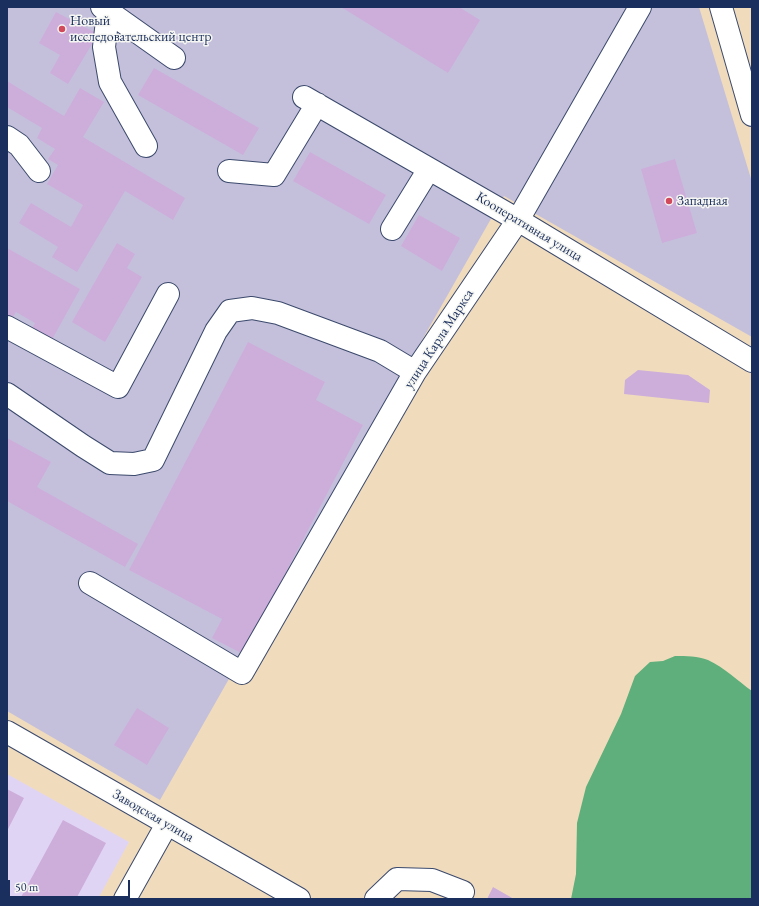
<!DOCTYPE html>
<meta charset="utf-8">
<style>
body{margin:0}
#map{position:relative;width:759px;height:906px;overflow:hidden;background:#f0dcbc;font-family:"EB Garamond",serif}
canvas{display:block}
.frame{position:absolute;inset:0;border:8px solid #1b2f5e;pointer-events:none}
.scale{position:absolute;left:8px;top:880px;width:122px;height:18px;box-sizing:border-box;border:2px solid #1b2f5e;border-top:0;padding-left:5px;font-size:12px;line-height:14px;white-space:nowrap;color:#1b2f5e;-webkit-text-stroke:3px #f6f6f2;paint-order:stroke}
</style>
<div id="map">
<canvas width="759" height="906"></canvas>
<div class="frame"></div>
<div class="scale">50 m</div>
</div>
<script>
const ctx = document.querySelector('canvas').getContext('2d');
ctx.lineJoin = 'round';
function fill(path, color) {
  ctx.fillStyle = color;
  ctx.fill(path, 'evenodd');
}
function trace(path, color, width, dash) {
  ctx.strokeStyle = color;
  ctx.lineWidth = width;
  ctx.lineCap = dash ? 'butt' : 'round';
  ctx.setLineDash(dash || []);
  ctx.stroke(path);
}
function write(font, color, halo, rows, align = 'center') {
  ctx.font = font + ' "EB Garamond",serif';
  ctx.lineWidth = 3;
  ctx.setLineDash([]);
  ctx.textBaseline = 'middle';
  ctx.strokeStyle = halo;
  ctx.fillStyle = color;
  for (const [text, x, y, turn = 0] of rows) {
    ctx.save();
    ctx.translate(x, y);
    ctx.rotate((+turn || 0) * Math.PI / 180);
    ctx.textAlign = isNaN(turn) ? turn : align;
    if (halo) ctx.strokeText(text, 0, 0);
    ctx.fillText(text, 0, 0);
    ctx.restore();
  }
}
fill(new Path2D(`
 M7,774L129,842L98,899H7Z`), '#e0d4f4');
fill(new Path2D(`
 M7,7H699L752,182V337L504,196L160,800L7,711Z`), '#c4c0db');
fill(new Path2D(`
 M675,656C686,656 698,656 708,660C725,668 738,681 752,691V899H571L576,874L577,823L586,787L621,714L635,676L650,662L663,661Z`), '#5eaf7b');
fill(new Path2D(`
 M341,7H459L480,20L448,73Z
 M56,12L98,34L68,84L50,73L60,55L39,43Z
 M154,68L259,128L243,155L138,95Z
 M7,81L64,116L80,88L104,102L83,137L185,198L173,220L125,191L77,272L52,257L58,247L19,223L31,203L71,227L83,205L47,184L58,165L48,159L55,149L37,138L42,128L7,107Z
 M310,152L386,195L369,224L293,181Z
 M675,159L697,233L662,243L641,169Z
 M419,215L460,238L442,271L401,246Z
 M117,243L135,254L127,268L142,277L105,342L72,322Z
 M7,248L80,289L49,345L29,334L35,323L16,312L9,324L7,323Z
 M248,342L325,382L316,400L363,425L243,654L212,638L222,619L129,570Z
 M638,370L688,375L710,390L709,403L624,394L625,380Z
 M7,438L51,462L37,487L138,544L125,567L7,501Z
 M137,708L169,728L147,765L114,745Z
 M7,789L24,798L7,831Z
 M63,820L106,843L76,899H20Z
 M493,887L514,899H487Z`), '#cdaedb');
const minor = new Path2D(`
 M102,7L174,58
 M721,7L752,115
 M108,12L104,47L110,82L146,146
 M304,97L518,220L752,361
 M7,137L19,145L39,171
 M229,171L274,175L317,104
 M392,229L429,169
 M7,327L118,387L168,294
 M7,394L83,446L110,463L134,464L153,460L216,331L230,311L252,308L278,313L380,351L415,372
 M90,583L242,673L415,372L518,220L640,7
 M7,732L299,899
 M125,899L167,824
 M376,899L397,879L432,880L463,892`);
trace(minor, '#3b496c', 24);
trace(minor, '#fff', 22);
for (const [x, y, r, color] of [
 [62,29,4,"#d1495b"],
 [669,201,4,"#d1495b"]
]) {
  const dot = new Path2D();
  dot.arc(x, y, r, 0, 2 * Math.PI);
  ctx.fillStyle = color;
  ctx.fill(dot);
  trace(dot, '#f6f6f2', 1.5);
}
write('14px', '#1b2f5e', '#f6f6f2', [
 ["Новый",70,21],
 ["исследовательский центр",70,37],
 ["Западная",677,201]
], 'left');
write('14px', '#1b2f5e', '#f6f6f2', [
 ["Кооперативная улица",529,227,31],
 ["улица Карла Маркса",439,339,-57],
 ["Заводская улица",153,816,30]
]);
</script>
